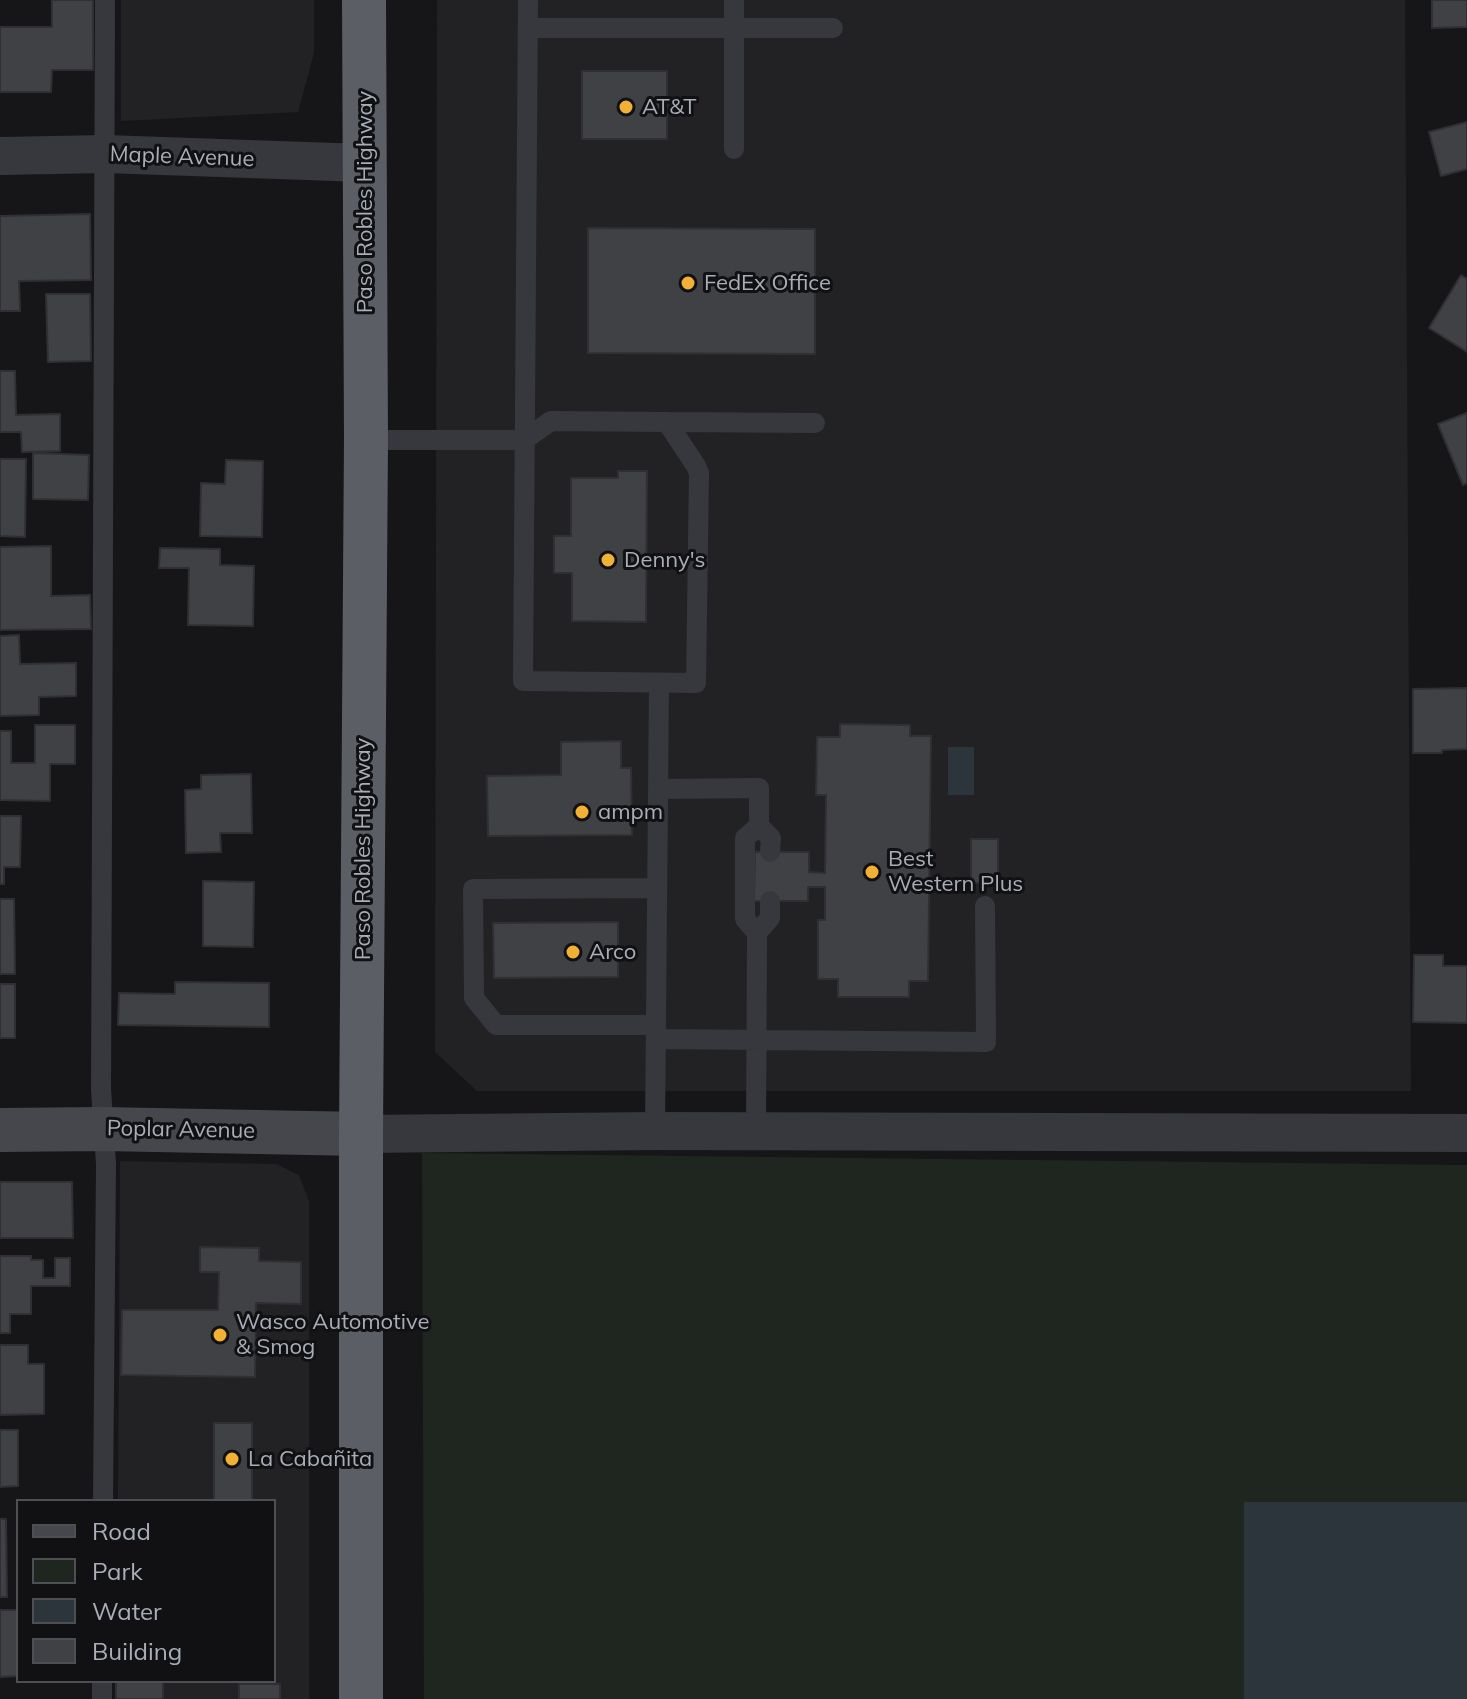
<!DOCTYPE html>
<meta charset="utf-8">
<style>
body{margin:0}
#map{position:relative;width:1467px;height:1699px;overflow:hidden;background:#161618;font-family:Mulish,sans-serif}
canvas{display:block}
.legend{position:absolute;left:16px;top:1499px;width:260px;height:184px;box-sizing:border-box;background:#111113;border:2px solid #4d4f55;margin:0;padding:10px 14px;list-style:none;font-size:24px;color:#a8adb8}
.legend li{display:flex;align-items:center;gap:16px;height:40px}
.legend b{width:40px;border:2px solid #4d4f55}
</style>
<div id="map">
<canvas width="1467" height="1699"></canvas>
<ul class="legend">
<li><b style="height:10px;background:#45474d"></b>Road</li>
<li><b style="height:22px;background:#1e261f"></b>Park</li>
<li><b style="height:22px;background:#2c353c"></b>Water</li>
<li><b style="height:22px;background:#404145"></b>Building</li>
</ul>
</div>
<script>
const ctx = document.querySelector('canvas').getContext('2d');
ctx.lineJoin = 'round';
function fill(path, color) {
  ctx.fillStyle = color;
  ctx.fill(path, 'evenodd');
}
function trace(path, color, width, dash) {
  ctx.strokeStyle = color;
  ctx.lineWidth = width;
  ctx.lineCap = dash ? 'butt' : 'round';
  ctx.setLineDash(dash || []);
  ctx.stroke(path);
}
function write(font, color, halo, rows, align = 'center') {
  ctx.font = font + ' Mulish,sans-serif';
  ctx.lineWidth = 6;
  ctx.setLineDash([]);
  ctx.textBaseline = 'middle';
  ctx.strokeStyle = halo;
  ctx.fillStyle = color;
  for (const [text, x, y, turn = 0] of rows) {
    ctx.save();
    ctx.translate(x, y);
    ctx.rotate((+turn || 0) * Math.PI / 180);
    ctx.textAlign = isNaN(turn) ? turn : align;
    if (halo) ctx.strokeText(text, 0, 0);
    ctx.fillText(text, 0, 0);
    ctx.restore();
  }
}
fill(new Path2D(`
 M121,0H314V53L298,112L121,121Z
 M437,0H1405L1411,1091H477L435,1052Z
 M120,1161L276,1164L299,1175L309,1201V1699H117V1681H274V1501H118Z`), '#222225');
fill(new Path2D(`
 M422,1153L1467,1165V1502H1244V1699H424Z`), '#1e261f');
fill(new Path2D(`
 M948,747H974V795H948Z
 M1244,1502H1467V1699H1244Z`), '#2c353c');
const building = new Path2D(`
 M52,0H93V70H52L51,92H0V27H52Z
 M1432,0H1467V27L1432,28Z
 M582,71H667V139H582Z
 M1467,122V169L1441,176L1429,132Z
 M90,214L91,280L19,281L20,311H0V216Z
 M588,228L815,229V354L588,353Z
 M1461,275L1467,279V352L1429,328Z
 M46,294H90L91,361L48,362Z
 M0,371H15L16,415L60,414V451L22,452L21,432H0Z
 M1467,413V483L1463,485L1438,424Z
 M33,453L89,455L88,500L33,499Z
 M0,459H26L25,537L0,536Z
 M226,460L263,461L262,537L200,536L201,483L225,484Z
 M618,471H647L646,622L572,621V573H554V536H571V478H618Z
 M51,546V596L90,595L91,629L0,630V547Z
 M160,548L220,549V565L254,566L253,626L188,625L189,568H159Z
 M19,635L20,664L76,663V696L39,697V715L0,716V636Z
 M1467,688V749L1442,750V753H1413V689Z
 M840,724L910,725V736H931L928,981H909V997H838V979H818V920H825V887H808V901H754L755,852H809V872L825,873L826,795H816L817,737H840Z
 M35,725H75V764H50V801L0,800V731H11V763H35Z
 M621,741V768H631L632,835L488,836L487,776L561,775V742Z
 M251,774L252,833H220L221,852L186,853L185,790L201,789V775Z
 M0,816H21L20,867H4V884H0Z
 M971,839H998V883H971Z
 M203,881L254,882L253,947L203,946Z
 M0,899H14L15,974H0Z
 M618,922V977L494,978L493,923Z
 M1414,955H1443V966H1467V1023L1413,1022Z
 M175,982L269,983V1027L118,1025L119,993L175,994Z
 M0,984H15V1038H0Z
 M0,1182H72L73,1238H0Z
 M200,1247L259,1248V1261L301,1262V1304L256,1303L255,1377L121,1375L122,1310H218L219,1272H200Z
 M0,1256H31V1260H43V1278H55V1258H70V1286H31V1314H10V1333H0Z
 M0,1345H28V1364H44V1414L0,1415Z
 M214,1423H252V1501H214Z
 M0,1430H18V1486L0,1487Z
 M0,1519H6L7,1597H0Z
 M0,1610H18V1676L0,1677Z
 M116,1681H163V1699H116Z
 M239,1684H280V1699H239Z`);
fill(building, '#404145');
trace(building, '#303034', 2);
trace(new Path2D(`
 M734,0V149
 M528,28H833
 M667,422L815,423
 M366,440H524L551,421L667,422L696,466L699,473L696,683L523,681L528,0
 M658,789L759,788V826L771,838L770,852
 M757,933L745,919V838L759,826
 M656,1025H496L474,998L473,889L657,888
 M656,1039L986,1042L985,906
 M655,1131L659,683
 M756,1131L757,933L770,918V901
 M103,1501L106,1164L101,1089L105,0
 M102,1699V1681`), '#37383d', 20);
trace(new Path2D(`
 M0,156L105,154L364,163
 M361,1134L655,1131L1467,1133`), '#37383d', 38);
trace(new Path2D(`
 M0,1130L103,1129L361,1134`), '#45474d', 44);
trace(new Path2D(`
 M361,1699V1134L366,440L364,0`), '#5b5e65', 44);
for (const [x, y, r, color] of [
 [626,107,8,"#f2b134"],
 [688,283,8,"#f2b134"],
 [608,560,8,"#f2b134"],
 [582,812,8,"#f2b134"],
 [872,872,8,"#f2b134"],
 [573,952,8,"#f2b134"],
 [220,1335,8,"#f2b134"],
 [232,1459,8,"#f2b134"]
]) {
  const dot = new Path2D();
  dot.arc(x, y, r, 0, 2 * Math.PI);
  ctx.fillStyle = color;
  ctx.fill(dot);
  trace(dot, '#111113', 3);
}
write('22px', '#a8adb8', '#111113', [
 ["AT&T",642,107],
 ["FedEx Office",704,283],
 ["Denny's",624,560],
 ["ampm",598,812],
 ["Best",888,859],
 ["Western Plus",888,884],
 ["Arco",589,952],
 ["Wasco Automotive",236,1322],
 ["& Smog",236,1347],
 ["La Cabañita",248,1459]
], 'left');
write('22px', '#a8adb8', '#111113', [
 ["Maple Avenue",182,157,2],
 ["Paso Robles Highway",365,202,-90],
 ["Paso Robles Highway",363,849,-90],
 ["Poplar Avenue",181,1130,1]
]);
</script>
